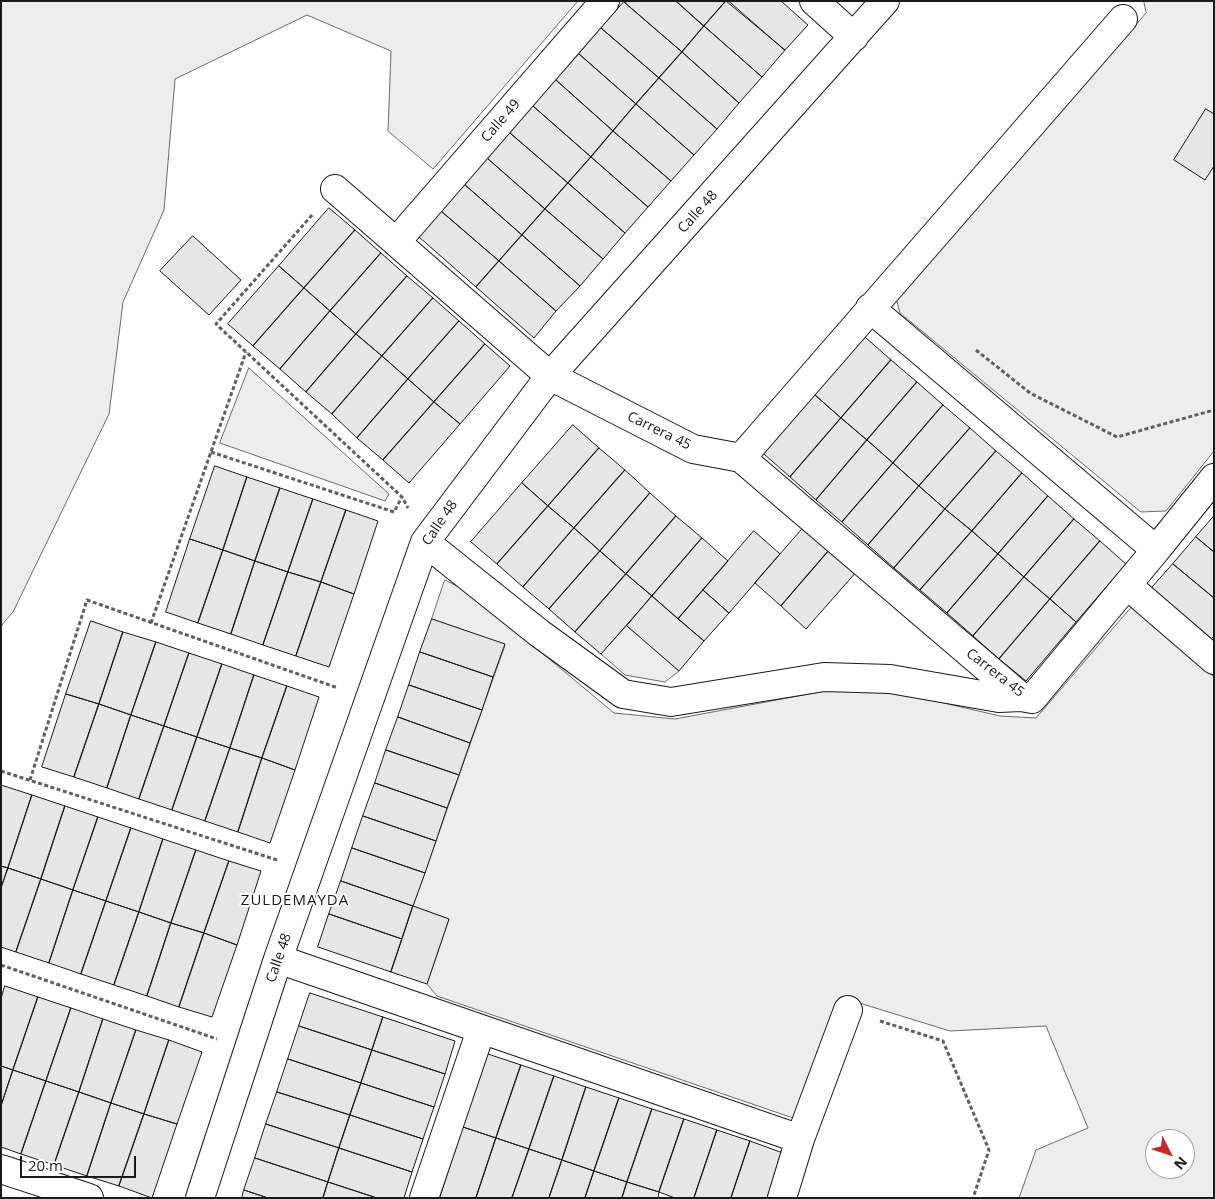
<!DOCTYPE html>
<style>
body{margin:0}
#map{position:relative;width:1215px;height:1199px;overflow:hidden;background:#fff;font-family:"Open Sans",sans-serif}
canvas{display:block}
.frame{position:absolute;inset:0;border:2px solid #1a1a1a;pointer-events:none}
.north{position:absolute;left:1145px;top:1129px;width:50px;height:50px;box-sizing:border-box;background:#fff;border:1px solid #a3a3a3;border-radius:50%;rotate:131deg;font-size:14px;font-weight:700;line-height:20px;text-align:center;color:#1a1a1a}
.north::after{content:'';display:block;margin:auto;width:18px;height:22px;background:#c62828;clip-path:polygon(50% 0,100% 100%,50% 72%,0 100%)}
.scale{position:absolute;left:20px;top:1156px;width:116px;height:22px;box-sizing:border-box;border:2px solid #1a1a1a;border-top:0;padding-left:6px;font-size:15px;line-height:18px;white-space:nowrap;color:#1a1a1a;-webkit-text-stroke:4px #fff;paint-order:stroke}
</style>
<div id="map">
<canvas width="1215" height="1199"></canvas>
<div class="frame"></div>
<div class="north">N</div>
<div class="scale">20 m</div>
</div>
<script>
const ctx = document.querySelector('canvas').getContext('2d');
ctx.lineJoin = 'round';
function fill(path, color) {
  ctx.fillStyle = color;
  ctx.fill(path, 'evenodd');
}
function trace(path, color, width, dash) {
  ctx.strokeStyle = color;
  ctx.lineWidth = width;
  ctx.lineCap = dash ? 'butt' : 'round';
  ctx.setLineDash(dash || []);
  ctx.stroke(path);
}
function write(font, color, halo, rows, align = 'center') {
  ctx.font = font + ' "Open Sans",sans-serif';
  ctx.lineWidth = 4;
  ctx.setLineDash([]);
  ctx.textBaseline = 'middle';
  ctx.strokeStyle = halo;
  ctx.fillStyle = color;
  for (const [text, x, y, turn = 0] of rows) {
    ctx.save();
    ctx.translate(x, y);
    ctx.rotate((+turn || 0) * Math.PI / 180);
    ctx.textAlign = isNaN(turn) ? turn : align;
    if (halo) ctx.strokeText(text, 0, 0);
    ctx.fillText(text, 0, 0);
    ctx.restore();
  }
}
const built = new Path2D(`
 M1,1H578L433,169L388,131L391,51L307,15L175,79L164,210L123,302L109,414L13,612L1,626Z
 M1144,1H1214V451L1166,511L1141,512L900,313L896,298L1146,13Z
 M249,368L389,494L385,501L220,443Z
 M445,580L469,592L614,713L675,719L830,690H888L1000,716L1036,718L1133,605L1214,677V1198H1019L1036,1150L1088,1128L1046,1026L950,1031L840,997L796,1119L437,996L427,984L449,919L413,906L505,645L432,619ZM1155,1139H1185V1169H1155Z
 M627,626L679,671L665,682L625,675L601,654Z`);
fill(built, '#ededed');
trace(built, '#6a6a6a', 1);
const building = new Path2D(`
 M676,1L704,26L682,52L624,2Z
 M676,1H726L704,26Z
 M726,1L785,50L762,77L704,26Z
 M729,1H781L808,25L785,50Z
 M624,2L682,52L659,78L601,28Z
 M704,26L762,77L739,103L682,52Z
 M601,28L659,78L636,104L579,54Z
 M682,52L739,103L717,129L659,78Z
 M579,54L636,104L613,131L556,80Z
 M659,78L717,129L694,155L636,104Z
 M556,80L613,131L591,157L533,106Z
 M636,104L694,155L671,181L613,131Z
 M533,106L591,157L568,183L510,133Z
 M1206,109L1214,114V166L1205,180L1174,160Z
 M613,131L671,181L648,207L591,157Z
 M510,133L568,183L545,209L487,158Z
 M591,157L648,207L625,233L568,183Z
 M487,158L545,209L522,235L464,184Z
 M568,183L625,233L603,259L545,209Z
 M464,184L522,235L499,261L441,211Z
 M329,208L355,230L304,288L279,266Z
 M545,209L603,259L580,286L522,235Z
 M441,211L499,261L476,287L419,237Z
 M355,230L381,253L330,311L304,288Z
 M522,235L580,286L556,311L499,261Z
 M193,236L241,280L209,315L160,271Z
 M381,253L407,276L356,334L330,311Z
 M499,261L556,311L534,338L476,287Z
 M279,266L304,288L253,346L228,324Z
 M407,276L433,298L382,356L356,334Z
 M304,288L330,311L280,369L253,346Z
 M433,298L459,321L408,379L382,356Z
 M330,311L356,334L306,392L280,369Z
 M459,321L485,344L434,402L408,379Z
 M356,334L382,356L332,414L306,392Z
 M865,337L891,360L841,418L815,395Z
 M485,344L510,366L460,424L434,402Z
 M382,356L408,379L357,438L332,414Z
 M891,360L917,382L867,440L841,418Z
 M408,379L434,402L383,460L357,438Z
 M917,382L943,405L893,463L867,440Z
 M815,395L841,418L790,477L764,454Z
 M434,402L460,424L409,483L383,460Z
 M943,405L970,428L919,486L893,463Z
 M841,418L867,440L816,500L790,477Z
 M573,425L599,448L548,506L522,483Z
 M970,428L996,451L945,509L919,486Z
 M867,440L893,463L842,522L816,500Z
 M599,448L625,470L574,528L548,506Z
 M996,451L1022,473L972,531L945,509Z
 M893,463L919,486L868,545L842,522Z
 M215,466L247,477L223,550L190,539Z
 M625,470L650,493L600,551L574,528Z
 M1022,473L1048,496L998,554L972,531Z
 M247,477L280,488L255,561L223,550Z
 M522,483L548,506L497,564L471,542Z
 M919,486L945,509L894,568L868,545Z
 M280,488L313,499L288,572L255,561Z
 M650,493L676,516L626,574L600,551Z
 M1048,496L1074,519L1024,577L998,554Z
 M313,499L346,510L321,582L288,572Z
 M548,506L574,528L523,587L497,564Z
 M945,509L972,531L920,590L894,568Z
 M346,510L378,521L354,594L321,582Z
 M676,516L702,538L652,596L626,574Z
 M1214,516V552L1196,537Z
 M1074,519L1100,541L1050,599L1024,577Z
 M805,526L831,548L781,606L755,583Z
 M574,528L600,551L549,609L523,587Z
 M754,531L780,554L729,613L703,590Z
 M972,531L998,554L947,613L920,590Z
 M1196,537L1214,552V598L1173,564Z
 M702,538L728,561L678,619L652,596Z
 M190,539L223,550L198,623L166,612Z
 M1100,541L1126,564L1076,622L1050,599Z
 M831,548L857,571L806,629L781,606Z
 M223,550L255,561L231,634L198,623Z
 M600,551L626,574L575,632L549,609Z
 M998,554L1024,577L973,636L947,613Z
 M255,561L288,572L263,645L231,634Z
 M1173,564L1214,598V636L1210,640L1150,590Z
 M288,572L321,582L296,656L263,645Z
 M626,574L652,596L601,654L575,632Z
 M1024,577L1050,599L999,659L973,636Z
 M321,582L354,594L329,667L296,656Z
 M703,590L729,613L704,641L678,619Z
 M652,596L704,641L679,671L627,626Z
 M1050,599L1076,622L1026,681L999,659Z
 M432,619L505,644L493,677L420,652Z
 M91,621L123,632L99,704L66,694Z
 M123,632L156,642L131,715L99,704Z
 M156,642L189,653L164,726L131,715Z
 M420,652L493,677L482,710L409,685Z
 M189,653L222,664L197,737L164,726Z
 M222,664L254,675L230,748L197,737Z
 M254,675L287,686L262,758L230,748Z
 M409,685L482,710L470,743L398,717Z
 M287,686L319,697L295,770L262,758Z
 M66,694L99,704L74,777L42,767Z
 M99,704L131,715L107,788L74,777Z
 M131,715L164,726L139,799L107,788Z
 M398,717L470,743L459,775L386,750Z
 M164,726L197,737L172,810L139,799Z
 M197,737L230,748L205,821L172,810Z
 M230,748L262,758L238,832L205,821Z
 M386,750L459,775L447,808L375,783Z
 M262,758L295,770L270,843L238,832Z
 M375,783L447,808L436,841L363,816Z
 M1,785L32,795L8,868L1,866Z
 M32,795L65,806L41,879L8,868Z
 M65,806L98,817L73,890L41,879Z
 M363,816L436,841L425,873L352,848Z
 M98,817L131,828L106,901L73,890Z
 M131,828L163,839L139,912L106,901Z
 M163,839L196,850L171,923L139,912Z
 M352,848L425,873L413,906L341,881Z
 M196,850L229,861L204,933L171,923Z
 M229,861L261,871L237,945L204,933Z
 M1,866L8,868L1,888Z
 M8,868L41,879L16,952L1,947V888Z
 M41,879L73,890L49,963L16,952Z
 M341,881L413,906L402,939L329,914Z
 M73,890L106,901L81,974L49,963Z
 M106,901L139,912L114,985L81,974Z
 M413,906L449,919L427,984L391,972Z
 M139,912L171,923L147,996L114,985Z
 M329,914L402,939L391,972L318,947Z
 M171,923L204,933L179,1007L147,996Z
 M204,933L237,945L212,1017L179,1007Z
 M5,986L38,997L13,1070L1,1066V999Z
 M310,993L383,1017L372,1050L299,1026Z
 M38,997L71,1008L46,1081L13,1070Z
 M71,1008L103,1019L79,1092L46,1081Z
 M383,1017L455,1041L445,1074L372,1050Z
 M103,1019L136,1030L111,1103L79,1092Z
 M299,1026L372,1050L361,1083L288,1059Z
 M136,1030L169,1040L144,1114L111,1103Z
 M169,1040L202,1052L177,1124L144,1114Z
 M372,1050L445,1074L434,1107L361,1083Z
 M488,1054L521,1065L496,1138L463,1127Z
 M288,1059L361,1083L350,1115L277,1092Z
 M521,1065L554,1076L529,1149L496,1138Z
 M1,1066L13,1070L1,1106Z
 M13,1070L46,1081L21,1154L1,1147V1106Z
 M554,1076L586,1087L562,1160L529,1149Z
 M46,1081L79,1092L54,1165L21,1154Z
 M361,1083L434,1107L423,1139L350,1115Z
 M586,1087L619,1098L594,1171L562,1160Z
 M79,1092L111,1103L87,1176L54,1165Z
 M277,1092L350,1115L339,1148L266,1124Z
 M619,1098L652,1109L627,1182L594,1171Z
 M111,1103L144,1114L119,1186L87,1176Z
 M652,1109L684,1119L659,1192L627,1182Z
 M144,1114L177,1124L152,1198L119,1186Z
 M350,1115L423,1139L412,1172L339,1148Z
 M684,1119L717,1130L694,1198H675L659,1192Z
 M266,1124L339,1148L328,1182L255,1158Z
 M463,1127L496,1138L476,1198H440Z
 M717,1130L750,1141L731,1198H694Z
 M496,1138L529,1149L512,1198H476Z
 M750,1141L783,1153L767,1198H731Z
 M339,1148L412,1172L404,1198H377L328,1182Z
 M529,1149L562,1160L549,1198H512Z
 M255,1158L328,1182L323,1198H268L244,1190Z
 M562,1160L594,1171L585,1198H549Z
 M594,1171L627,1182L622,1198H585Z
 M328,1182L377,1198H323Z
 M627,1182L659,1192L658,1198H622Z
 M244,1190L268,1198H242Z`);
fill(building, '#e6e6e6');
trace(building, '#1a1a1a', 1);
const minor = new Path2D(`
 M814,1L854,37
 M335,189L550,376L693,449L741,458L1021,697L1032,699L1156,550L870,308
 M396,242L605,1
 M741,458L1123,19
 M425,542L539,633L623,694L671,702L824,677L890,679L999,698L1021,697
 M1156,550L1214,478
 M1127,585L1214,660
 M278,959L800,1139
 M1,1169L89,1198
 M200,1198L278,959L425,542L550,376L885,1
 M424,1198L481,1030
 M782,1198L800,1139L848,1010`);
trace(minor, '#1a1a1a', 30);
trace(new Path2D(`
 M312,215L216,324L402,497L408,508
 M976,350L1030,393L1117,437L1214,410
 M211,452L394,512L402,497
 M151,623L246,352
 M1,771L277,860
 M30,780L87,600L338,688
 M1,965L217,1039
 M880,1021L943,1041L989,1150L973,1198`), '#5f5f5f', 3, [4, 2.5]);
trace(minor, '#fff', 28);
write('14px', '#1a1a1a', '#fff', [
 ["Calle 49",501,121,-49],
 ["Calle 48",698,212,-48],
 ["Carrera 45",659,431,26],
 ["Calle 48",440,523,-56],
 ["Carrera 45",995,673,38],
 ["Calle 48",279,958,-71]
]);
ctx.letterSpacing = '1px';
write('15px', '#1a1a1a', '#fff', [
 ["ZULDEMAYDA",295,901]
]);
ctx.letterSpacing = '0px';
</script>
